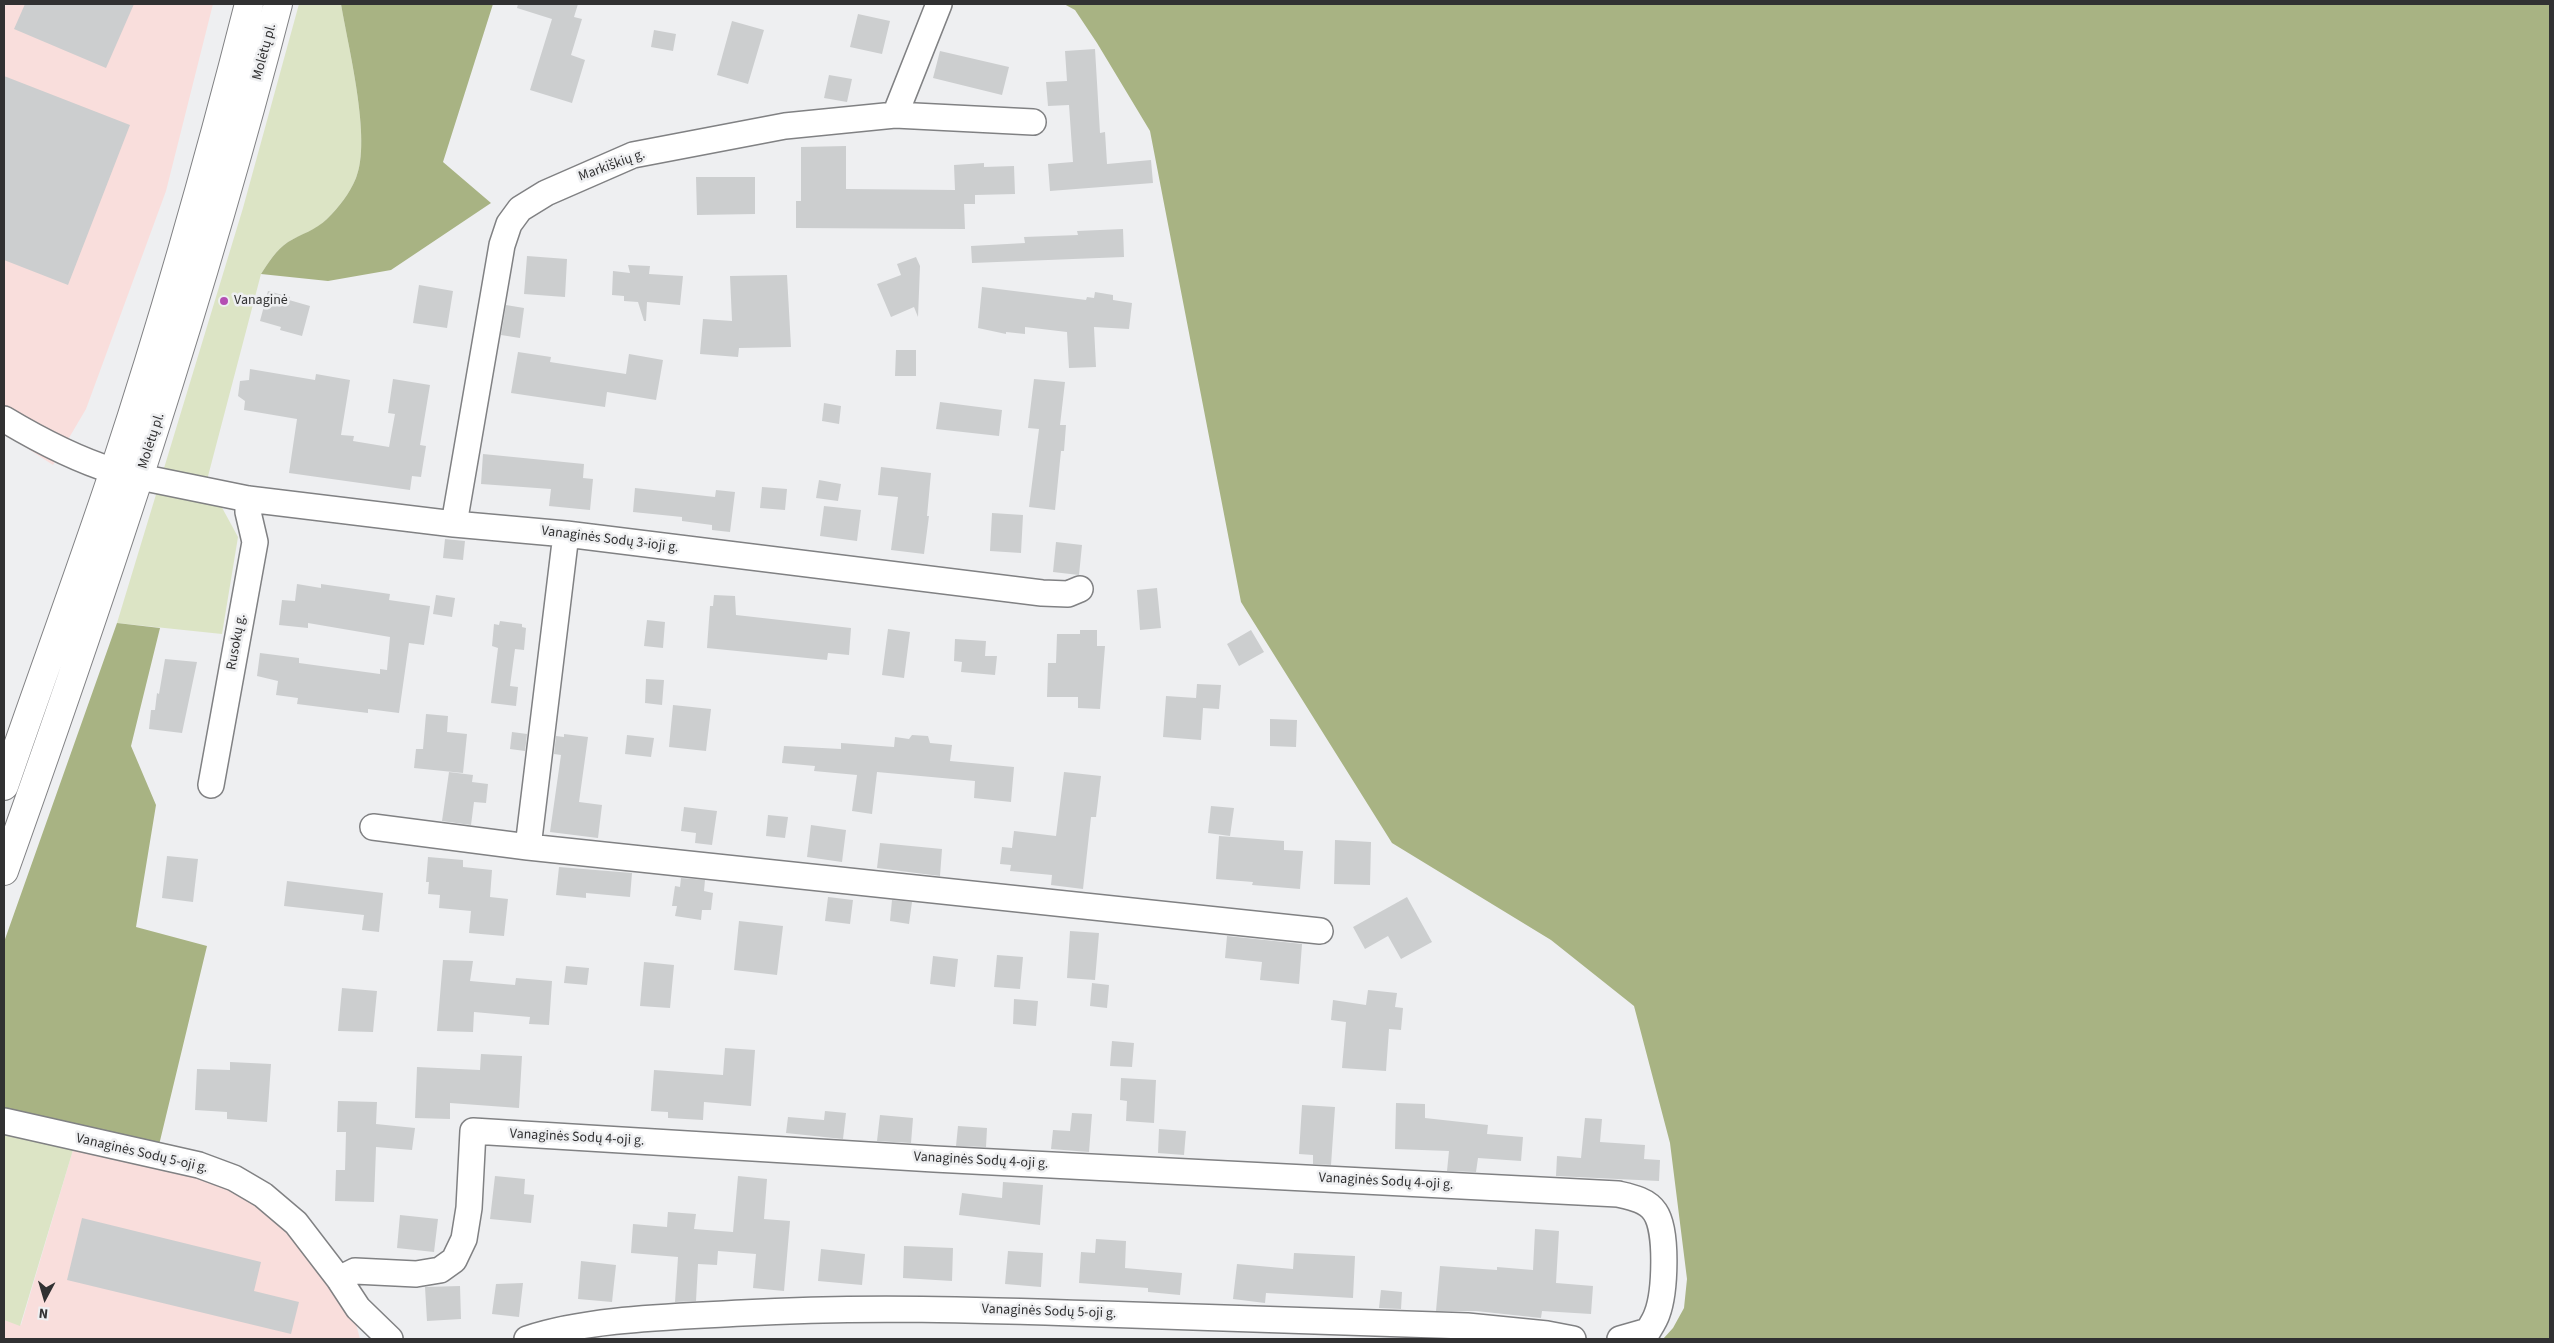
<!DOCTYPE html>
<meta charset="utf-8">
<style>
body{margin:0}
#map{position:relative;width:2554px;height:1343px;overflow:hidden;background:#eeeff1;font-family:"Source Sans 3",sans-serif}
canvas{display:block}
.frame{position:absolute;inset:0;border:5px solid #313132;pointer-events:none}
.north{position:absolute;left:20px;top:1273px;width:50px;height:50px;-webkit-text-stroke:4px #eeeff1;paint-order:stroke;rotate:186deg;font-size:14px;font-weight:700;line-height:20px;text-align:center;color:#313132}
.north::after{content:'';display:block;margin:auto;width:18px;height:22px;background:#313132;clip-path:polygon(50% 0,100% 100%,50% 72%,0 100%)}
</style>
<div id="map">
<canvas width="2554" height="1343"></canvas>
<div class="frame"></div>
<div class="north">N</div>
</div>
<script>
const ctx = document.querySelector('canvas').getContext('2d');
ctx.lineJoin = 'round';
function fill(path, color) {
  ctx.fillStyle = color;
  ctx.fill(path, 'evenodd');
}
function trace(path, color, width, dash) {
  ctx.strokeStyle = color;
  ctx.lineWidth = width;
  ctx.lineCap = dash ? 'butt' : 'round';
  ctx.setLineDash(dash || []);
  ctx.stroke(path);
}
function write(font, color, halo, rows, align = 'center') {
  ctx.font = font + ' "Source Sans 3",sans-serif';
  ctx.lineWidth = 5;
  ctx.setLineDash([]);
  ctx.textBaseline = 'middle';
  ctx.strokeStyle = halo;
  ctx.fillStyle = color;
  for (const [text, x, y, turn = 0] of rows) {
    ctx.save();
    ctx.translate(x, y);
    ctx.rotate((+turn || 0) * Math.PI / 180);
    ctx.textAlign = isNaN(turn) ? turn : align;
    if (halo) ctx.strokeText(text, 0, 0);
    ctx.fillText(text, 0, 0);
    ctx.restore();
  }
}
fill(new Path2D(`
 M6,4H213L166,191L86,409L53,465L4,433V10Z
 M159,1145L269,1185L339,1259L360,1339H4V1320L21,1325L73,1150L155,1169Z`), '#f9dedc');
fill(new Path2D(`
 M299,4H341C348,46 372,140 356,178C350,193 339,207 327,219C316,231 301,234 288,242C276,250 269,262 261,274L207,480L238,537L222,634L117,623L243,208Z
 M4,1110L159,1145L155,1169L73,1150L20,1326L4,1320Z`), '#dce4c5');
fill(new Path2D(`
 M341,4H493L443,162L491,203L391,270L328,281L261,274C269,262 276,250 288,242C301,234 316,230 327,219C339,207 350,193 356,178C372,140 348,46 341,4Z
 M1064,4H2550V1339H1663L1673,1328L1684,1308L1687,1279L1670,1143L1634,1006L1551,940L1392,843L1241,602L1150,131L1097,43L1075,10Z
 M117,623L160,628L131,746L156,805L136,927L207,946L159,1145L4,1110V942Z`), '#a8b383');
fill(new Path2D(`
 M25,4H134L106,68L14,29Z
 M518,4H578L574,17L582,19L571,55L585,60L572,103L530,90L552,19L517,8Z
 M858,14L890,21L882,54L850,47Z
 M732,21L764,30L748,84L717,75Z
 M654,30L676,34L673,51L651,47Z
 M1095,49L1100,133L1105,132L1107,164L1151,160L1153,183L1050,191L1048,164L1073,162L1069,105L1048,106L1046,82L1067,81L1065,51Z
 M940,51L1009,67L1002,95L933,78Z
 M829,75L852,79L847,102L824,98Z
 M4,76L130,125L68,285L4,260Z
 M846,146V189L955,190L954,165L984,163V167L1014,166L1015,194L975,195V204H964L965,229L796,228V201H801V147Z
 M696,177H755V214L697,215Z
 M1123,229L1124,257L972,263L971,246L1025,243L1024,237L1078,235L1077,231Z
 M527,256L567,259L565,297L524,294Z
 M916,257L920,266L918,317L914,307L891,317L877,284L901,275L897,264Z
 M628,265L650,266L649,274L683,276L680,305L647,302L646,321H644L638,302L624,301V296L612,295L613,271L630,273Z
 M787,275L791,347L739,348L738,357L700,354L703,319L732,321L730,276Z
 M419,285L453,291L447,328L413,323Z
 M982,287L1086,300L1087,297L1094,298L1095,292L1113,295V300L1132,303L1129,329L1094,327L1096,367L1069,368L1067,332L1025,327V334L1006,332V334L978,328Z
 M268,291L290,297L289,300L310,306L302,336L280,330L281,327L260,321Z
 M506,305L524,308L520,338L501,335Z
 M896,350H916V376H895Z
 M518,352L551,357L550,362L626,374L629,354L663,360L656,400L607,392L605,407L511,393Z
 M250,369L315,380L316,374L350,380L341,435L354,436L353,441L389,447L395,414L388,413L393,379L430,385L420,445L426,446L421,477L412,476L410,490L289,473L297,419L244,410L245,401L238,396L240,381L249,380Z
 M1034,379L1065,382L1060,425H1066L1064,451H1061L1055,510L1029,507L1039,429L1028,428Z
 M940,402L1002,410L999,436L936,429Z
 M824,403L841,406L839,424L822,421Z
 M483,454L584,464L583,478L593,479L590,510L549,506L551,489L481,484Z
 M881,467L931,473L927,516H929L924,554L891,550L898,497L878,495Z
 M819,480L841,484L838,501L816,498Z
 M762,487L787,489L785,510L760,508Z
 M635,488L715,497L716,490L735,492L730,532L712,530V525L682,521V517L633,512Z
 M824,506L861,510L857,541L820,536Z
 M992,513L1023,515L1021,553L990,551Z
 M445,539L465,541L463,560L443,558Z
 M1056,542L1082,545L1079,575L1053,572Z
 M297,584L321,588V584L390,594L389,600L430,606L424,645L409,643L399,713L368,709V713L297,704L298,698L276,695L278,681L257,676L260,653L299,658V663L380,674V669L387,670L390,637L308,623V628L279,625L282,600L295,601Z
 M1157,588L1161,628L1140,630L1137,590Z
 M436,595L455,598L452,617L433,614Z
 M714,595L735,596L736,615L851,628L849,655L828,653L827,660L707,648L710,606H713Z
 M647,620L665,622L663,648L644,646Z
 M500,621L522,624V627L526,628L524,650L515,649L510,686L518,687L516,706L491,703L498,648L492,646L494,624L499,625Z
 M888,629L910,632L904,678L882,675Z
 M1080,630H1097V646H1105L1100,709L1078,708V697H1047L1048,663H1056L1057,634H1080Z
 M1251,630L1264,652L1239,666L1227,644Z
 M955,639L986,641L985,656H997L995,675L961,672L962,662L954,661Z
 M165,659L197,662L182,733L149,729L151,710H155L157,693L159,694Z
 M646,679L664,680L662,705L645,703Z
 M1197,684L1221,685L1219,709L1203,708L1201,740L1163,737L1166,696L1196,698Z
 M673,705L711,709L706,751L669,747Z
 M426,714L448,716L447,732L467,734L463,773L414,768L416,749H423Z
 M1270,719L1297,720L1296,747L1270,746Z
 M512,732L527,734L525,751L510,749Z
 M564,734L588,737L579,802L602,805L598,838L550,832L561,755L554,754L556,736L564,737Z
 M627,735L654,738L651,757L625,754Z
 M912,735L928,736L930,743L952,745L950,761L1014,767L1011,802L974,798L975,781L877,772L872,814L852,811L857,775L814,771L815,766L782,763L784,746L841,749V743L894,747L895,737L909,739Z
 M449,772L473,775L472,782L488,784L486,803L474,802L471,825L442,821Z
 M1064,772L1101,776L1096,817H1091L1083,889L1051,885L1052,875L1010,871L1011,865L1000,864L1002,847L1012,848L1014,831L1056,836Z
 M1211,806L1234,808L1230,836L1208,833Z
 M684,807L717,811L712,845L695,843L696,833L681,831Z
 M768,815L788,817L785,838L766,836Z
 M811,825L846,830L842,862L807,857Z
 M1219,836L1284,841V850L1303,851L1300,889L1252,885L1253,882L1216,879Z
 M1335,840L1371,842L1370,885L1334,884Z
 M880,843L942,849L940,876L877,868Z
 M167,856L198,859L193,902L162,898Z
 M428,857L463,860V867L492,870L490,897L508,899L504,936L469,933L471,911L439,908L440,895L428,894L429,882H426Z
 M559,867L632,873L630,897L586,893V898L556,895Z
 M681,878L705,880L704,891L713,893L711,910H702L701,920L675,916L677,906H672L675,886L680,887Z
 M287,881L383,893L379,932L362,930L364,915L284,906Z
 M828,897L853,900L850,924L825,921Z
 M1407,897L1432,942L1401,959L1388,936L1365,949L1353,927Z
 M892,900L912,902L909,924L890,921Z
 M739,921L783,926L777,975L734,970Z
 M1070,931L1099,933L1095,980L1067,978Z
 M1227,936L1302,944L1299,984L1260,980L1262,962L1225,958Z
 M997,955L1023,957L1020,989L994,987Z
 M933,956L958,959L955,987L930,984Z
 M443,960L473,961L470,981L515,985L516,978L552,981L549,1025L529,1024L530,1017L474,1012L473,1032L437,1031Z
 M644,962L674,965L670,1008L640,1006Z
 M566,966L589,968L587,985L564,983Z
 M1092,983L1109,985L1107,1008L1090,1006Z
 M342,988L377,991L373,1032L338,1031Z
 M1368,990L1397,993L1395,1007L1403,1008L1401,1030L1389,1029L1386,1071L1342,1068L1346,1022L1331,1020L1333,1000L1366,1005Z
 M1014,999L1038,1001L1036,1026L1013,1024Z
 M1112,1041L1134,1043L1132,1067L1110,1066Z
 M725,1048L755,1050L751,1106L704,1102L703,1120L668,1118V1112L651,1111L654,1070L723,1075Z
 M481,1054L522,1056L519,1108L450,1103V1119L415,1118L417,1067L480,1070Z
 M230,1062L271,1064L267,1122L227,1119V1112L195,1110L197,1069L230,1070Z
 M1121,1078L1156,1080L1154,1123L1126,1121L1127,1101L1120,1100Z
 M338,1101L377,1102L376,1124L415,1128L412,1150L376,1147L374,1202L335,1201L336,1170H345L346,1132H337Z
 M1396,1103L1425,1104V1118L1488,1125L1487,1134L1523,1137L1521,1161L1478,1158L1476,1172L1447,1171L1449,1151L1395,1149Z
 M1302,1105L1335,1107L1331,1165L1313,1164V1155L1299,1154Z
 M825,1111L846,1113L843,1139L786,1133L788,1117L824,1120Z
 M1072,1113L1092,1114L1089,1152L1051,1149L1053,1130L1070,1131Z
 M880,1115L913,1118L911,1143L877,1141Z
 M1585,1118L1602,1119L1600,1142L1645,1145L1644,1159L1660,1160L1659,1181L1556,1176L1557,1156L1581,1158Z
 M958,1126L987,1128L986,1147L956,1146Z
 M1159,1129L1186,1131L1184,1155L1158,1153Z
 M495,1176L525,1179L524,1194L534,1195L531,1223L490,1219Z
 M738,1176L767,1179L764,1219L790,1221L784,1291L753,1288L756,1254L718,1251L717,1265L698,1264L696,1301L675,1302L678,1257L631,1253L633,1224L667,1227L668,1212L696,1214L694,1229L733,1232Z
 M1003,1182L1043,1185L1040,1225L959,1215L962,1193L1002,1198Z
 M400,1215L438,1219L434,1252L397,1248Z
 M82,1218L261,1262L254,1291L299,1302L291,1334L67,1280Z
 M1535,1229L1559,1231L1556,1283L1593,1286L1591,1314L1542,1311L1541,1318L1476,1311H1436L1440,1266L1497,1270V1267L1533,1270Z
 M1096,1239L1126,1241L1125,1268L1182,1273L1180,1295L1148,1292V1288L1079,1283L1081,1252L1095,1253Z
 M904,1246L953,1248L952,1281L903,1278Z
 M821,1249L865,1254L862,1285L818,1281Z
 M1008,1251L1043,1253L1041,1287L1005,1284Z
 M1294,1253L1355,1256L1353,1298L1266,1293L1265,1303L1233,1299L1237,1264L1293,1269Z
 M581,1261L616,1265L612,1302L578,1299Z
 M523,1283L519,1317L492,1314L496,1284Z
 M460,1286L461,1319L427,1321L425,1287Z
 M1381,1290L1402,1292L1401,1309L1379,1308Z`), '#cccecf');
const minor = new Path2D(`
 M895,115L939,4
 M4,419C39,440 75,459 114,471
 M140,477L248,499L454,524L566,534L1042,593L1068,594L1080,589
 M454,524L502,245L509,224L520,209L546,193L633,155L785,126L895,115L1033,122
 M211,785L255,542L248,512V499
 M373,827L528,847L1320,931
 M528,847L566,534
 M4,1121L199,1165L234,1178L263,1195L296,1223L339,1279L358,1308L390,1339
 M339,1279L355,1271L416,1274L440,1270L454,1260L464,1239L469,1208L473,1131L934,1159L1618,1194C1631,1197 1647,1200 1655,1212C1668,1231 1665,1293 1657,1314C1655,1320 1651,1326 1648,1331L1620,1339
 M527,1339C589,1318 676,1317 742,1313C862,1306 982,1310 1102,1314C1224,1318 1345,1322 1467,1326L1547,1334L1573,1339`);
const highway = new Path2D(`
 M4,786C40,681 79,576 114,471C165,317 209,161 249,4
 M4,871C106,585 202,298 278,4`);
trace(minor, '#808183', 28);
trace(highway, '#808183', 30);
trace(minor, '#fff', 25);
trace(highway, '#fff', 28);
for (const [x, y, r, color] of [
 [224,301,5,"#b44eb3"]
]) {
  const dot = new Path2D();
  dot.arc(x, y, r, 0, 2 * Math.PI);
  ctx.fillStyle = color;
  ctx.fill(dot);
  trace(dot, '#eeeff1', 2);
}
write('14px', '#313132', '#eeeff1', [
 ["Molėtų pl.",265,52,-75],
 ["Markiškių g.",612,166,-20],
 ["Molėtų pl.",152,441,-72],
 ["Vanaginės Sodų 3-ioji g.",610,540,7],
 ["Rusokų g.",237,642,-80],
 ["Vanaginės Sodų 4-oji g.",577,1138,3],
 ["Vanaginės Sodų 5-oji g.",142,1154,13],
 ["Vanaginės Sodų 4-oji g.",981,1161,3],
 ["Vanaginės Sodų 4-oji g.",1386,1182,3],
 ["Vanaginės Sodų 5-oji g.",1049,1312,2]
]);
write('14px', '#313132', '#eeeff1', [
 ["Vanaginė",234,301]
], 'left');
</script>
